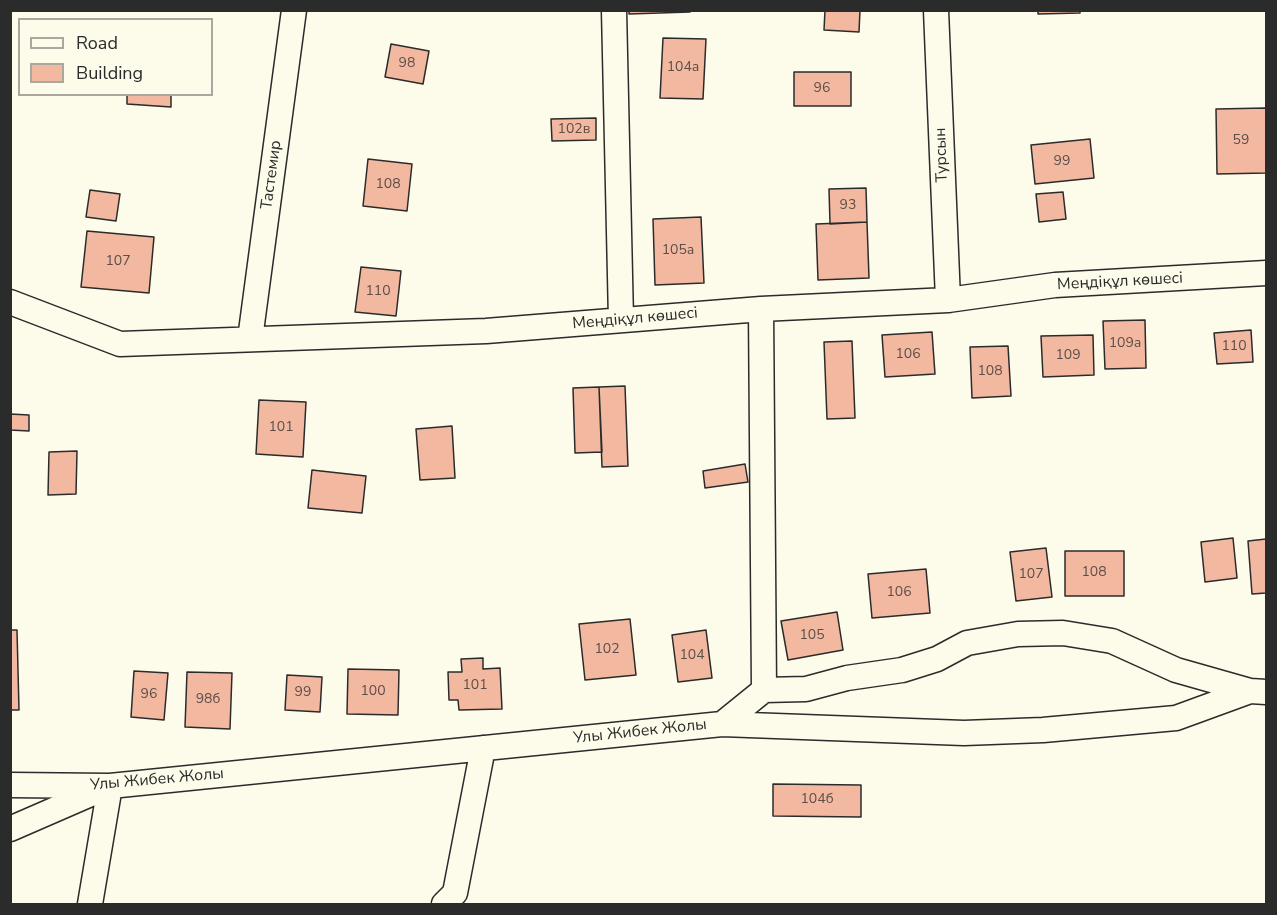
<!DOCTYPE html>
<meta charset="utf-8">
<style>
body{margin:0}
#map{position:relative;width:1277px;height:915px;overflow:hidden;background:#fdfbea;font-family:"Nunito Sans",sans-serif}
canvas{display:block}
.frame{position:absolute;inset:0;border:12px solid #2b2b2b;pointer-events:none}
.legend{position:absolute;left:18px;top:18px;width:195px;height:78px;box-sizing:border-box;background:#fdfbea;border:2px solid #a9a89e;margin:0;padding:8px 10px;list-style:none;font-size:18px;color:#2b2b2b}
.legend li{display:flex;align-items:center;gap:12px;height:30px}
.legend b{width:30px;border:2px solid #a9a89e}
</style>
<div id="map">
<canvas width="1277" height="915"></canvas>
<div class="frame"></div>
<ul class="legend">
<li><b style="height:8px;background:#fdfbea"></b>Road</li>
<li><b style="height:16px;background:#f2b8a0"></b>Building</li>
</ul>
</div>
<script>
const ctx = document.querySelector('canvas').getContext('2d');
ctx.lineJoin = 'round';
function fill(path, color) {
  ctx.fillStyle = color;
  ctx.fill(path, 'evenodd');
}
function trace(path, color, width, dash) {
  ctx.strokeStyle = color;
  ctx.lineWidth = width;
  ctx.lineCap = dash ? 'butt' : 'round';
  ctx.setLineDash(dash || []);
  ctx.stroke(path);
}
function write(font, color, halo, rows, align = 'center') {
  ctx.font = font + ' "Nunito Sans",sans-serif';
  ctx.lineWidth = 4.5;
  ctx.setLineDash([]);
  ctx.textBaseline = 'middle';
  ctx.strokeStyle = halo;
  ctx.fillStyle = color;
  for (const [text, x, y, turn = 0] of rows) {
    ctx.save();
    ctx.translate(x, y);
    ctx.rotate((+turn || 0) * Math.PI / 180);
    ctx.textAlign = isNaN(turn) ? turn : align;
    if (halo) ctx.strokeText(text, 0, 0);
    ctx.fillText(text, 0, 0);
    ctx.restore();
  }
}
const building = new Path2D(`
 M629,10H690V12L629,14Z
 M825,10H860L859,32L824,30Z
 M1038,10H1080V13L1038,14Z
 M663,38L706,39L703,99L660,98Z
 M391,44L429,51L423,84L385,77Z
 M794,72H851V106H794Z
 M127,94H171V107L127,104Z
 M1266,108V173L1217,174L1216,109Z
 M596,118V140L552,141L551,119Z
 M1090,139L1094,178L1035,184L1031,145Z
 M368,159L412,164L407,211L363,206Z
 M866,188L867,222L830,224L829,189Z
 M90,190L120,194L116,221L86,217Z
 M1063,192L1066,219L1039,222L1036,194Z
 M701,217L704,283L655,285L653,219Z
 M867,222L869,278L818,280L816,224Z
 M87,231L154,237L149,293L81,287Z
 M361,267L401,271L396,316L355,312Z
 M1145,320L1146,368L1105,369L1103,321Z
 M1251,330L1253,362L1217,364L1214,333Z
 M932,332L935,374L885,377L882,335Z
 M1093,335L1094,375L1043,377L1041,336Z
 M852,341L855,418L827,419L824,342Z
 M1008,346L1011,396L972,398L970,347Z
 M625,386L628,466L602,467L599,387Z
 M599,387L602,452L575,453L573,388Z
 M259,400L306,402L303,457L256,454Z
 M10,414L29,415V431L10,430Z
 M452,426L455,478L420,480L416,429Z
 M77,451L76,494L48,495L49,452Z
 M745,464L748,482L705,488L703,471Z
 M312,470L366,476L362,513L308,508Z
 M1233,538L1237,578L1205,582L1201,542Z
 M1266,539V593L1252,594L1248,541Z
 M1046,548L1052,597L1016,601L1010,552Z
 M1065,551H1124V596H1065Z
 M926,569L930,613L872,618L868,574Z
 M837,612L843,650L788,660L781,621Z
 M630,619L636,675L585,680L579,624Z
 M10,630H17L19,710H10Z
 M706,630L712,678L678,682L672,635Z
 M483,658V669L500,668L502,709L459,710L458,700H449L448,672H462L461,659Z
 M348,669L399,670L398,715L347,714Z
 M134,671L168,673L164,720L131,717Z
 M187,672L232,673L230,729L185,727Z
 M287,675L322,677L320,712L285,710Z
 M773,784L861,785V817L773,816Z`);
fill(building, '#f2b8a0');
trace(building, '#2b2b2b', 1.5);
const minor = new Path2D(`
 M614,10L621,320
 M936,10L948,300
 M10,302L120,344L486,331L761,309L948,300L1055,285L1266,273
 M761,309L764,690
 M250,339L294,10
 M722,724L764,690L806,689L847,678L902,670L937,659L967,643L1018,634L1063,633L1112,641L1176,670L1250,691
 M10,785L110,786L722,724L964,733L1043,730L1176,718L1250,691L1266,692
 M10,829L102,789
 M90,904L110,786
 M444,904L455,893L483,748`);
trace(minor, '#2b2b2b', 27);
trace(minor, '#fdfbea', 24);
write('14px', '#5d4e48', null, [
 ["98",407,64],
 ["104а",683,68],
 ["96",822,89],
 ["102в",574,130],
 ["59",1241,141],
 ["99",1062,162],
 ["108",388,185],
 ["93",848,206],
 ["105а",678,251],
 ["107",118,262],
 ["110",378,292],
 ["109а",1125,344],
 ["110",1234,347],
 ["106",908,355],
 ["109",1068,356],
 ["108",990,372],
 ["101",281,428],
 ["108",1094,573],
 ["107",1031,575],
 ["106",899,593],
 ["105",812,636],
 ["102",607,650],
 ["104",692,656],
 ["101",475,686],
 ["100",373,692],
 ["99",303,693],
 ["96",149,695],
 ["98б",208,700],
 ["104б",817,800]
]);
write('16px', '#2b2b2b', '#fdfbea', [
 ["Турсын",942,155,-92],
 ["Тастемир",272,175,-82],
 ["Меңдіқұл көшесі",1120,282,-3],
 ["Меңдіқұл көшесі",635,319,-5],
 ["Улы Жибек Жолы",640,732,-6],
 ["Улы Жибек Жолы",157,780,-5]
]);
</script>
